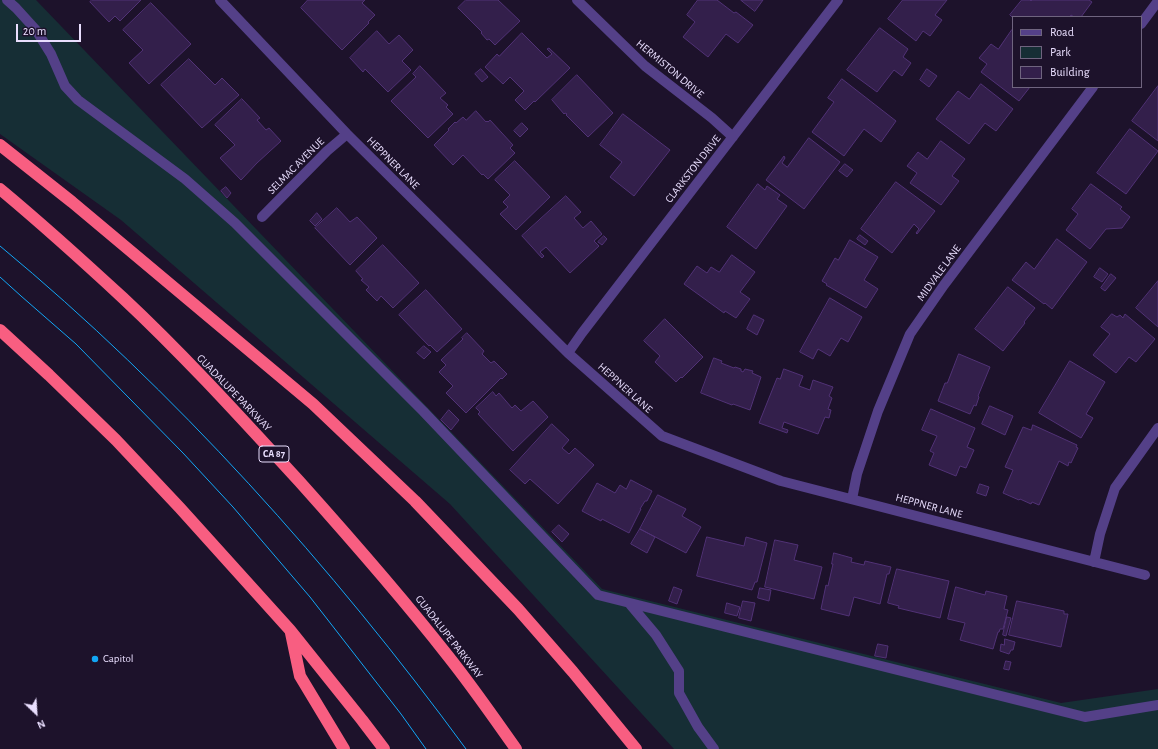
<!DOCTYPE html>
<style>
body{margin:0}
#map{position:relative;width:1158px;height:749px;overflow:hidden;background:#1d122b;font-family:"Alegreya Sans",sans-serif}
canvas{display:block}
.legend{position:absolute;left:1012px;top:16px;width:130px;height:72px;box-sizing:border-box;background:#1d122b;border:1px solid #6f647f;margin:0;padding:5px 7px;list-style:none;font-size:12px;color:#e9defe}
.legend li{display:flex;align-items:center;gap:8px;height:20px}
.legend b{width:20px;border:1px solid #6f647f}
.north{position:absolute;left:16px;top:693px;width:40px;height:40px;-webkit-text-stroke:3px #1d122b;paint-order:stroke;rotate:155deg;font-size:11px;font-weight:700;line-height:16px;text-align:center;color:#e9defe}
.north::after{content:'';display:block;margin:auto;width:14px;height:18px;background:#e9defe;clip-path:polygon(50% 0,100% 100%,50% 72%,0 100%)}
.scale{position:absolute;left:16px;top:24px;width:65px;height:18px;box-sizing:border-box;border:2px solid #e9defe;border-top:0;padding-left:5px;font-size:12px;line-height:14px;white-space:nowrap;color:#e9defe;-webkit-text-stroke:3px #1d122b;paint-order:stroke}
</style>
<div id="map">
<canvas width="1158" height="749"></canvas>
<ul class="legend">
<li><b style="height:5px;background:#544088"></b>Road</li>
<li><b style="height:11px;background:#162e35"></b>Park</li>
<li><b style="height:11px;background:#331f4b"></b>Building</li>
</ul>
<div class="north">N</div>
<div class="scale">20 m</div>
</div>
<script>
const ctx = document.querySelector('canvas').getContext('2d');
ctx.lineJoin = 'round';
function fill(path, color) {
  ctx.fillStyle = color;
  ctx.fill(path, 'evenodd');
}
function trace(path, color, width, dash) {
  ctx.strokeStyle = color;
  ctx.lineWidth = width;
  ctx.lineCap = dash ? 'butt' : 'round';
  ctx.setLineDash(dash || []);
  ctx.stroke(path);
}
function write(font, color, halo, rows, align = 'center') {
  ctx.font = font + ' "Alegreya Sans",sans-serif';
  ctx.lineWidth = 3;
  ctx.setLineDash([]);
  ctx.textBaseline = 'middle';
  ctx.strokeStyle = halo;
  ctx.fillStyle = color;
  for (const [text, x, y, turn = 0] of rows) {
    ctx.save();
    ctx.translate(x, y);
    ctx.rotate((+turn || 0) * Math.PI / 180);
    ctx.textAlign = isNaN(turn) ? turn : align;
    if (halo) ctx.strokeText(text, 0, 0);
    ctx.fillText(text, 0, 0);
    ctx.restore();
  }
}
fill(new Path2D(`
 M0,0H36L602,589L1061,703L1158,689V749H674L450,504L121,220L0,134Z`), '#162e35');
const building = new Path2D(`
 M92,0H141L120,21L115,16L109,22L90,2Z
 M308,0H365L362,3L375,15L368,22L369,23L342,50L301,8Z
 M466,0H498L520,21L495,45L489,39L487,40L481,33L482,32L458,8Z
 M698,0H717L734,13L736,12L753,25L738,43L726,34L708,57L683,37L695,22L687,15Z
 M741,0H763L755,11Z
 M903,0H947L935,15L942,20L930,36L923,31L916,41L888,19Z
 M1022,0H1030L1031,1L1032,0H1089L1092,2L1081,17H1074L1071,15L1070,17L1013,18L1010,15Z
 M151,3L191,44L149,84L129,63L143,50L123,30Z
 M880,28L908,49L903,57L911,63L902,76L894,70L877,92L847,70Z
 M1012,30L1013,31V87H1030L1019,101L981,72L987,64L979,58L991,44L998,49Z
 M377,31L389,44L399,35L413,50L402,61L411,70L388,92L365,69L363,72L350,58Z
 M522,33L547,58L552,54L547,49L549,48L570,68L535,102L534,101L525,110L515,100L524,91L510,77L503,84L485,67L497,54L499,56Z
 M189,59L215,85L222,78L239,95L202,128L161,85Z
 M420,66L446,93L440,98L448,105L446,107L453,114L428,138L391,101L416,77L413,74Z
 M481,69L488,77L482,82L475,74Z
 M927,69L937,76L929,87L920,80Z
 M577,75L613,113L588,137L566,115L567,114L565,113L564,114L552,100Z
 M842,79L896,121L881,142L864,129L844,156L812,132L834,102L828,98Z
 M981,84L1013,109L996,131L985,123L969,144L936,119L958,91L969,99Z
 M1158,86V141L1132,121Z
 M242,99L260,118L257,120L266,130L269,128L281,141L257,163L241,180L220,158L235,145L215,125Z
 M476,111L486,122L487,121L488,122L490,120L513,145L510,148L515,153L488,179L483,174L482,175L463,155L453,165L434,145L449,130L448,129L455,122L456,123L463,117L466,120Z
 M623,114L670,150L634,196L610,177L622,162L600,145Z
 M522,123L528,129L520,137L514,131Z
 M1130,129L1158,151L1126,194L1097,173Z
 M809,138L840,162L804,209L766,180L784,156L785,158L782,163L787,167Z
 M941,141L965,159L952,176L959,181L941,205L910,183L917,173L907,166L918,152L927,159Z
 M515,161L550,197L516,230L500,214L508,207L503,202L510,195L495,180Z
 M845,164L853,170L847,177L839,171Z
 M896,182L935,211L917,234L916,233L919,229L914,224L892,253L861,229Z
 M758,184L765,190L767,186L780,195L777,199L787,206L756,249L727,227Z
 M1091,184L1122,207L1120,209L1130,217L1122,228L1106,229L1090,249L1066,230L1078,214L1072,209Z
 M226,187L231,193L227,198L221,191Z
 M566,196L581,212L574,218L583,228L591,221L602,234L594,241L599,246L570,273L546,247L540,252L544,256L542,258L522,236Z
 M337,208L350,222L357,217L377,238L350,265L315,228Z
 M317,213L322,219L315,226L310,221Z
 M860,235L868,241L865,245L857,239Z
 M604,236L607,239L602,245L598,242Z
 M1057,239L1087,262L1052,309L1045,303L1044,304L1012,280L1026,262L1034,269Z
 M850,240L878,257L864,280L878,289L866,308L826,285L827,284L822,281L835,258L838,260Z
 M383,245L419,283L393,308L381,296L377,301L366,290L369,287L361,280L363,279L356,271Z
 M732,255L755,272L740,292L750,299L736,318L725,311L724,313L684,284L697,266L707,273L711,267L719,272Z
 M1100,268L1108,274L1102,282L1094,277Z
 M1111,274L1116,278L1105,291L1101,288Z
 M1158,281V327L1136,308Z
 M1008,287L1035,308L1024,322L1025,323L1003,351L975,329Z
 M426,290L462,329L437,352L430,345L429,346L399,315Z
 M830,298L862,317L848,342L841,338L830,356L818,349L813,359L800,352Z
 M1112,314L1117,317L1120,315L1123,318L1125,314L1155,339L1136,362L1129,357L1116,373L1093,355L1110,334L1101,327Z
 M754,315L764,320L757,335L747,329Z
 M665,319L703,357L682,378L681,377L676,382L655,362L660,356L644,341Z
 M467,333L484,351L482,354L491,363L494,361L507,374L502,379L501,378L466,413L446,393L453,386L439,372L446,365L441,360L463,339L462,338Z
 M424,346L431,352L424,359L417,353Z
 M959,354L990,367L978,396L979,397L976,406L974,405L970,414L938,401L945,383H947Z
 M714,358L722,361L721,363L734,368L735,367L741,369V371L743,372L745,369L753,371L752,373L761,377L750,410L733,404L732,405L701,393Z
 M1070,361L1105,382L1086,414L1093,418L1081,438L1039,413Z
 M784,369L803,376L799,386L810,390L813,380L833,387L829,396L832,398L828,409L831,410L829,418L825,417L818,434L784,422L782,428L788,430L787,433L759,423L777,378L780,379Z
 M493,392L496,396L499,393L512,408L515,405L521,411L533,401L548,417L513,451L478,414L480,412L476,408Z
 M990,406L1013,416L1005,435L982,424Z
 M931,409L975,428L967,447L974,450L966,468L960,466L956,476L929,465L934,453L930,451L937,436L922,430Z
 M449,410L459,420L451,430L441,420Z
 M552,424L569,440L562,448L569,454L575,448L594,465L558,504L530,479L525,484L510,470Z
 M1033,425L1077,445L1076,447L1078,448L1071,463L1069,462L1068,466L1059,461L1039,505L1032,502L1031,504L1020,499L1019,500L1003,493L1013,470L1005,467L1023,427L1031,430Z
 M631,480L652,491L647,501H645L640,509H641L629,533L602,519L601,521L582,511L597,483L615,493L620,485L626,489Z
 M980,484L989,487L986,496L977,493Z
 M658,495L686,509L682,516L701,527L686,553L640,529Z
 M559,525L569,534L562,542L552,532Z
 M640,529L655,537L647,553L631,544Z
 M707,537L744,546L746,537L767,543L757,582H755L752,590L697,576Z
 M775,540L798,545L794,560L822,567L814,599L765,587Z
 M834,553L852,558L851,562L864,565L865,561L891,567L889,574H887L880,604L854,597L849,616L821,609L826,585L828,586L833,564H832Z
 M897,569L949,581L940,618L898,608L899,606L888,603Z
 M674,587L682,590L677,604L669,601Z
 M956,587L985,595L986,591L1007,596L1004,609L1008,610L1003,629H1000L999,632H998L993,649L960,640L965,623L948,619Z
 M760,588L771,590L769,601L758,598Z
 M743,601L755,603L751,621L739,618Z
 M1017,601L1064,611V614H1068L1061,647L1009,635Z
 M727,603L740,607L737,616L725,613Z
 M1007,617L1011,618L1006,636L1003,635Z
 M1005,639L1015,642L1013,650H1011L1009,654L1000,651L1001,644L1004,645Z
 M878,644L888,646L886,658L875,656Z
 M1006,661L1011,662L1009,670L1004,669Z`);
fill(building, '#331f4b');
trace(building, '#513276', 1);
trace(new Path2D(`
 M7,0L16,8L36,30L51,54L65,86L78,100L185,179L235,223L423,411L598,595L1085,717L1158,705
 M629,603L656,635L679,671V693L698,727L714,749`), '#544088', 10);
trace(new Path2D(`
 M220,0L347,134L568,353L662,436L781,481L1145,575
 M577,0L645,66L712,118L733,137
 M1141,24L1158,1
 M262,217L327,151L347,134
 M568,353L582,333L838,0
 M852,499L857,474L878,411L910,334L944,285L1093,87
 M1094,562L1100,534L1115,488L1158,428`), '#544088', 10);
trace(new Path2D(`
 M0,145L72,202L313,404L415,501L518,609L573,672L636,749
 M0,189C42,224 83,261 123,298C185,356 242,419 299,481C350,538 401,596 448,656C472,686 494,718 516,749
 M0,330L49,375L116,440L180,508L290,630L362,720L384,749
 M291,633L300,676L344,749`), '#f85e81', 12);
trace(new Path2D(`
 M0,246C175,391 332,566 466,749
 M0,277L21,296L76,344L183,453L233,507L310,597L401,714L426,749`), '#12a6f5', 1);
for (const [x, y, r, color] of [
 [95,659,4,"#12a6f5"]
]) {
  const dot = new Path2D();
  dot.arc(x, y, r, 0, 2 * Math.PI);
  ctx.fillStyle = color;
  ctx.fill(dot);
  trace(dot, '#1d122b', 1.5);
}
for (const [x, y, w] of [
 [274,454,30]
]) {
  const box = new Path2D();
  box.roundRect(x - w / 2, y - 8, w, 16, 3);
  ctx.fillStyle = '#1d122b';
  ctx.fill(box);
  trace(box, '#e9defe', 1);
}
write('bold 10px', '#e9defe', null, [
 ["CA 87",274,454]
]);
write('11px', '#e9defe', '#1d122b', [
 ["HERMISTON DRIVE",670,69,40],
 ["HEPPNER LANE",393,163,45],
 ["SELMAC AVENUE",296,166,-45],
 ["CLARKSTON DRIVE",693,169,-52],
 ["MIDVALE LANE",939,273,-54],
 ["HEPPNER LANE",625,388,42],
 ["GUADALUPE PARKWAY",234,393,46],
 ["HEPPNER LANE",929,506,15],
 ["GUADALUPE PARKWAY",449,637,52]
]);
write('11px', '#e9defe', '#1d122b', [
 ["Capitol",103,659]
], 'left');
</script>
